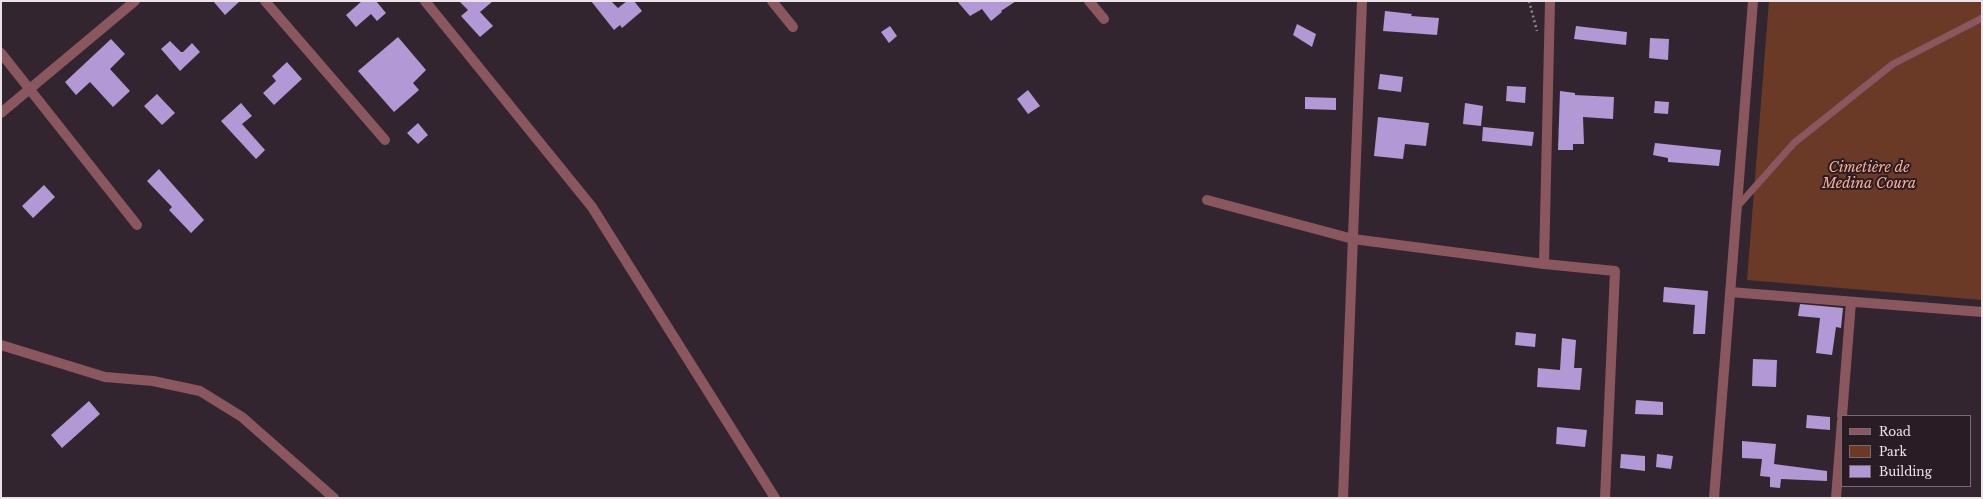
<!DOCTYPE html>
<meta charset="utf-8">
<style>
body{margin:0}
#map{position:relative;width:1983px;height:499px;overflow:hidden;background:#33252f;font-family:"Libre Baskerville",serif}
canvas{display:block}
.frame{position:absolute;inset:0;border:2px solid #ece3e9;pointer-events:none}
.legend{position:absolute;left:1841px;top:415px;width:130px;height:72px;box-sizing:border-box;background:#291c25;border:1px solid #776c73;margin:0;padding:5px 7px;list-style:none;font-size:12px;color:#ece3e9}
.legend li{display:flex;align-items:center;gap:8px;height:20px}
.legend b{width:20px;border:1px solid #776c73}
</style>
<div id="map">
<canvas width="1983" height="499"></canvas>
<div class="frame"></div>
<ul class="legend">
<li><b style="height:5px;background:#8a575f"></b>Road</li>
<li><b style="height:11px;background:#6a3a27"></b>Park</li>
<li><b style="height:11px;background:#b298d4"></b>Building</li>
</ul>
</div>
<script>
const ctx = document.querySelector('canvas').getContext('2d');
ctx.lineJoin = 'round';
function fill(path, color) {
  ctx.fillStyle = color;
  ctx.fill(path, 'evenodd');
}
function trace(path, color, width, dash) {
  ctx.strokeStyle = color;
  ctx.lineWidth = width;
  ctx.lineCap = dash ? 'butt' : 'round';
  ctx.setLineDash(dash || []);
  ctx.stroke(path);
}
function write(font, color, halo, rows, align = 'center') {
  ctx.font = font + ' "Libre Baskerville",serif';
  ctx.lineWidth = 4;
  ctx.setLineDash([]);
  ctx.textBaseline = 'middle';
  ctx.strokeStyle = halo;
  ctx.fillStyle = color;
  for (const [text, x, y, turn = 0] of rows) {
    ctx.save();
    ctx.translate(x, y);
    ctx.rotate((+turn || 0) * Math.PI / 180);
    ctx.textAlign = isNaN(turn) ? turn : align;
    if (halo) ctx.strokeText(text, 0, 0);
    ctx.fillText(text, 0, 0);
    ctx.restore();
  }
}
fill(new Path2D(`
 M1769,1H1982V300L1747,280Z`), '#6a3a27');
fill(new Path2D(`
 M213,1H240L225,15Z
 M362,1H376L386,13L377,21L371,14L356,27L346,15Z
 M459,1H493L480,12L493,26L480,37L461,16L468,10Z
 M591,1H611L618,8L627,1H634L642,11L622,28L620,25L614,30Z
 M957,1H1016L1001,11L1002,12L991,21L982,9L970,16Z
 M1385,11L1412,14L1411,16L1439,18L1437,35L1383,31Z
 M1297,24L1316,34L1312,47L1293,35Z
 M890,26L897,36L889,43L881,32Z
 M1576,26L1627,32L1626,45L1574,39Z
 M398,37L426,70L413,83L419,90L394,112L358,71Z
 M1650,38L1669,39L1668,60L1649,58Z
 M111,39L125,54L110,69L130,91L113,107L90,82L76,95L65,82Z
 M170,41L181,52H183L192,43L200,52L180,71L161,49Z
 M287,62L302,79L274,105L263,93L276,81L272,76Z
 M1380,74L1403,77L1401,92L1378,89Z
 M1507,86L1526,87L1525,103L1506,101Z
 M1028,90L1040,106L1028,114L1017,99Z
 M1560,91L1575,93V95L1614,97L1613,119L1583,117L1584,144H1573V150H1558Z
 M157,94L175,113L162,125L144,106Z
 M1305,97L1336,98V110L1305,109Z
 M1655,101L1669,102L1668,114L1654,113Z
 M241,103L252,116L242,124L265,150L256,159L221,121Z
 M1465,103L1483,106L1481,126L1463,124Z
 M1378,117L1429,123L1426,146L1405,144L1403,159L1374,156Z
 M418,123L428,135L418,144L407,133Z
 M1483,127L1534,132L1532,146L1482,141Z
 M1655,143L1721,150L1719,166L1668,162V158L1653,155Z
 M159,169L204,220L191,233L169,210L172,207L147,181Z
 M44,185L55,197L33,218L22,206Z
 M1664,287L1708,291L1705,334H1693L1695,305L1663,302Z
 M1800,304L1843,308L1841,328L1836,327L1832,355L1816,353L1820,318L1798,316Z
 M1516,332L1536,334L1535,347L1515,345Z
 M1562,338L1576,340L1574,368H1582L1580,390L1537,387L1538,368L1560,370Z
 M1753,359L1777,360L1776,387L1752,386Z
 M1636,400L1663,402V415L1635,414Z
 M89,401L100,414L62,448L51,435Z
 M1807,415L1830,417V430L1806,428Z
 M1557,427L1587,430L1585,447L1556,444Z
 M1742,441L1776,444L1774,464L1827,471V481L1781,479L1780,488L1770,487V477L1760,476L1762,459L1742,458Z
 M1621,454L1645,456V471L1620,468Z
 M1657,454L1673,456L1671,469L1656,467Z`), '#b298d4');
trace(new Path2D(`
 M1529,1L1537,31`), '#93878f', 2.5, [2, 3]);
trace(new Path2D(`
 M1737,207L1794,143L1893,64L1982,18`), '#8a575f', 7);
trace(new Path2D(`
 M265,1L385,140
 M425,1L592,207L775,498
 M772,1L793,27
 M1089,1L1104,19
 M1,53L137,225
 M1,113L135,1
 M1207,200L1353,239L1544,264L1615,271L1605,498
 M1544,264L1550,1
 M1730,292L1982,312
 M1,345L105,377L153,381L200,391L242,417L334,498
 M1842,416L1851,302
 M1343,498L1362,1
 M1714,498L1753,1
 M1836,498L1842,421`), '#8a575f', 10);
write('italic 14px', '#faaf92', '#291c25', [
 ["Cimetière de",1869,168],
 ["Medina Coura",1869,184]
]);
</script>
